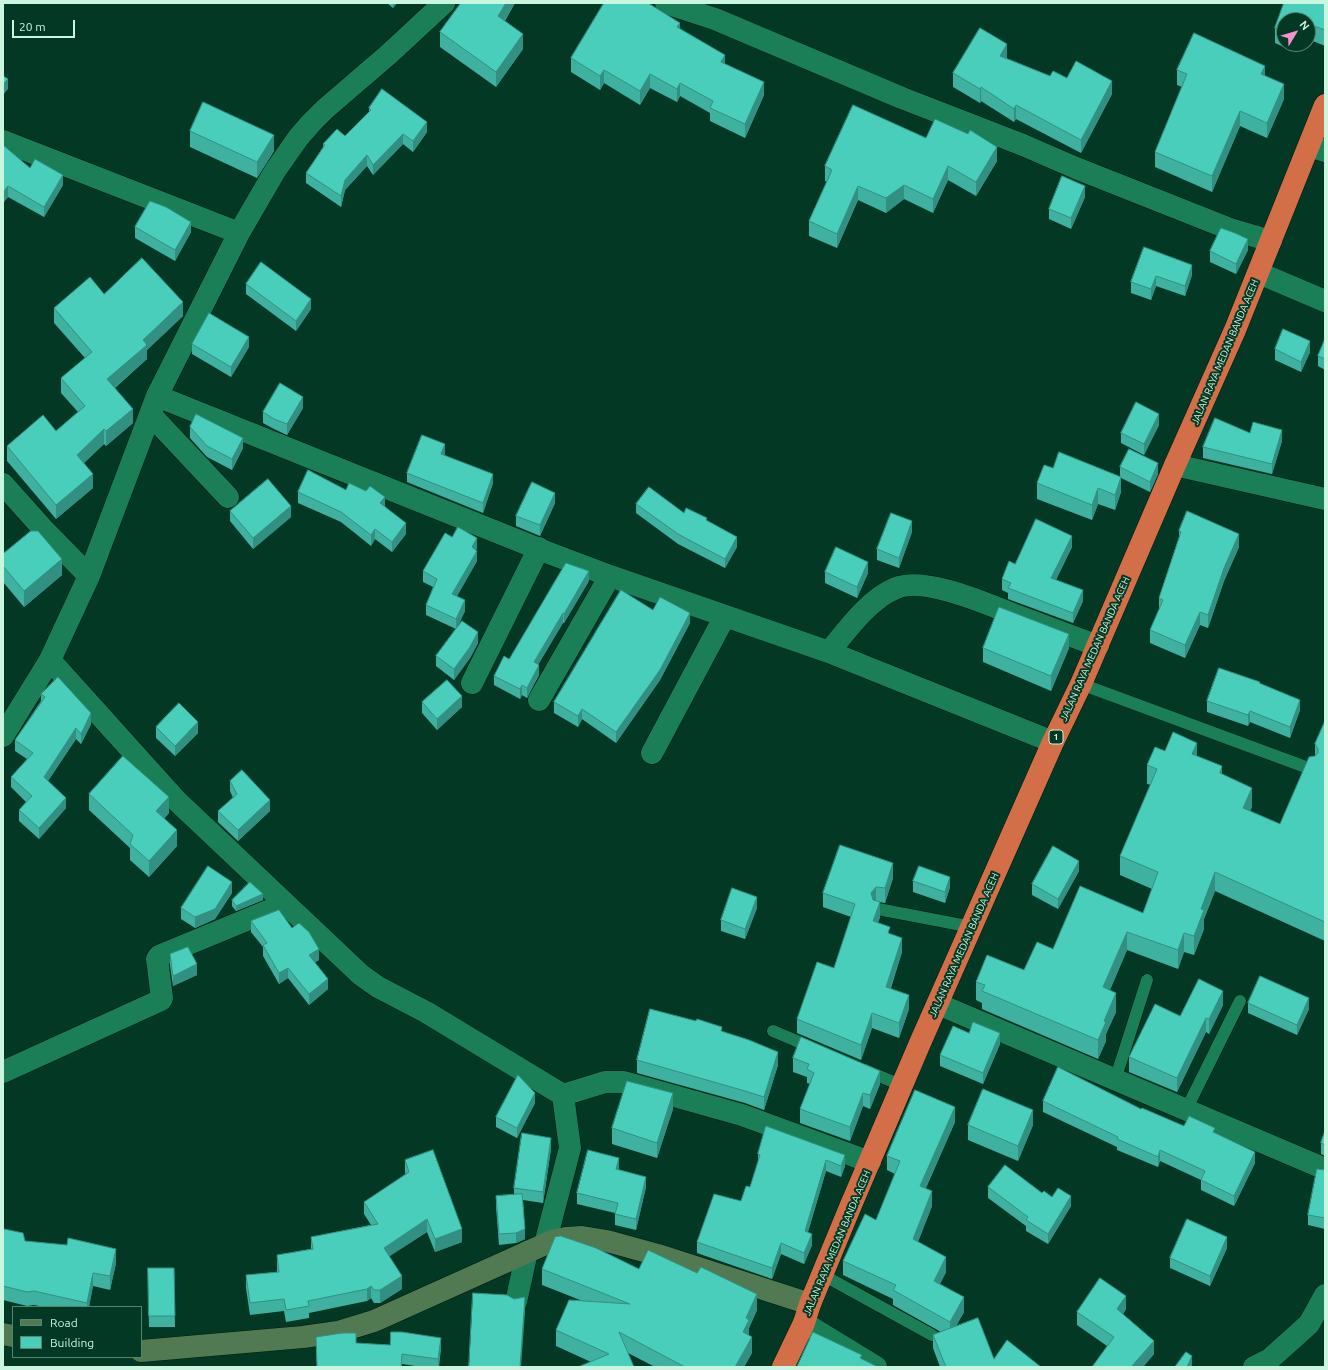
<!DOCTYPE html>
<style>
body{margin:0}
#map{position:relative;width:1328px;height:1370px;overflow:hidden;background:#023824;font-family:Ubuntu,sans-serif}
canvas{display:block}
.frame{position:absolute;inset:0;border:4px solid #caf5de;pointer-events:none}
.legend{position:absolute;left:12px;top:1306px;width:130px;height:52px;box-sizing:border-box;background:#023824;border:1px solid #52846e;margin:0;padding:5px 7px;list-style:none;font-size:12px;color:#caf5de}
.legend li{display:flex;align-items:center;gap:8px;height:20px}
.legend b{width:20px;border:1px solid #52846e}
.north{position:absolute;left:1276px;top:12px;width:40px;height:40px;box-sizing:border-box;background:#023824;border:1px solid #52846e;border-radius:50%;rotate:52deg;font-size:11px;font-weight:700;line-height:16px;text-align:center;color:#caf5de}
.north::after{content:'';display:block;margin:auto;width:14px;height:18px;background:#f590d1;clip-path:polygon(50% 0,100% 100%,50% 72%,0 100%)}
.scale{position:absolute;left:12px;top:20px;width:63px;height:18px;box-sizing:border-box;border:2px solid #caf5de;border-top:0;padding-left:5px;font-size:12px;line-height:14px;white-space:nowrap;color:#caf5de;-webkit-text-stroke:3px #023824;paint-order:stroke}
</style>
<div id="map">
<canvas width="1328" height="1370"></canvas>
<div class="frame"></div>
<ul class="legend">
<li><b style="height:5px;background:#517a52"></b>Road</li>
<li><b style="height:11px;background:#48ceba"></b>Building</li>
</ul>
<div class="north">N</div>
<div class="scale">20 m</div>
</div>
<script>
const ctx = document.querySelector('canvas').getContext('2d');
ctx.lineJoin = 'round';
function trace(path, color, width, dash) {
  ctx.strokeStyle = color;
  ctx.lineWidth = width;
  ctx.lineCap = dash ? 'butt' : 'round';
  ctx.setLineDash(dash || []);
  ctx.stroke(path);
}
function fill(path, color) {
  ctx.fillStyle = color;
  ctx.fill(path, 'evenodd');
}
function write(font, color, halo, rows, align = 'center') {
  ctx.font = font + ' Ubuntu,sans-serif';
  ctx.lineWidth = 4;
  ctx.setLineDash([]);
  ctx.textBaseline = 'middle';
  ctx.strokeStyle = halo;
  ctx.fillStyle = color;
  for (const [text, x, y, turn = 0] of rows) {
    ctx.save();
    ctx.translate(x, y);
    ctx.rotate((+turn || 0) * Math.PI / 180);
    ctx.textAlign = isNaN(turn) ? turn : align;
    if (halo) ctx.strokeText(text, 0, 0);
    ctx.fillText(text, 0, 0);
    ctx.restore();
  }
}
const lane = new Path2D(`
 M1081,684L1311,769
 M878,909L972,927
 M773,1031L813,1048
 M865,1070L903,1086
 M1115,1080L1147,980
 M1186,1110L1240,1001
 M823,1275L932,1335`);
const street = new Path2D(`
 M444,3L389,54L325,109L311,123L298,138L275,171L239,233L157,396L549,553L610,576L829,652L1053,742
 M666,3L715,19L902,98L1023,145L1076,168L1230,229L1271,241
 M3,141L239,233
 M1309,146L1325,151
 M1259,273L1325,301
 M157,396L89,576L50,660L177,801L361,975L378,987L426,1012L563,1095L570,1148L545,1244
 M150,414L228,497
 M1175,465L1325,499
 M3,484L45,531L89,576
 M829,652C847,630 869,599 896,588C926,576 989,605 1018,616C1045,626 1071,636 1098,646
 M472,683L539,548
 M539,700L610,576
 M3,736L50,660
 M652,753L725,616
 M938,1004L1325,1169
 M3,1072L161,1000L162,998L157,959L159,956L285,904
 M563,1095L605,1082H624L742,1115L870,1162
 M516,1302L527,1252
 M804,1323L876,1367
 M1254,1367L1270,1359L1309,1324L1325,1295`);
const secondary = new Path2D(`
 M3,1334L13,1336
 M141,1351L303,1337L338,1332L374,1321L552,1241L566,1238L582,1237L607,1241L658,1255L810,1304`);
const highway = new Path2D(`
 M783,1367L804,1323L810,1304L851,1205L920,1043L1053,742L1081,684L1175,465L1235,330L1325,105`);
trace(lane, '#011c10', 13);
trace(street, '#011c10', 23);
trace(secondary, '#011c10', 23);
trace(highway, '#011c10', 23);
trace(lane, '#1a7e57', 12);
trace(street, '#1a7e57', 22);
trace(secondary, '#517a52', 22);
trace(highway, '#d26f48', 22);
fill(new Path2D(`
 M387,3H397L393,8Z
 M461,3H515L505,21L523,49L496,87L440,47V32Z
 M1284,3H1325V46L1308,39V20H1284V44H1296L1293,51L1275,43V28Z
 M680,29L764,95L745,138L710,121V113L680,96L677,102L650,88L640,105L604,83L600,90L571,72V58Z
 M1006,58L1050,76L1067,78L1112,94L1081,153L1016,119L1014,122L981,101L980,103L953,87V73L1007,58Z
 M1177,70L1265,76L1284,99L1267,138L1240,126L1212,192L1155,167V152L1182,87L1177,85Z
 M369,108L427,132L413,152L403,144L373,175L367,166L345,190L341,207L306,183V173L323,147V144L345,136L369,113Z
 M190,131L274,151L257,178L190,147Z
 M926,138L997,161L976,196L948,180L933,213L904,199L886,213L858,200L837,248L809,236V221L827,182L825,181V166Z
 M3,145L30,168L63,185L44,217L8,197L3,203Z
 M1085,197L1071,229L1049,219V209Z
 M135,227L191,232L175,261L135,238Z
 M1248,250L1236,274L1210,262V251Z
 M1192,265V275L1185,296L1156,286L1151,300L1131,293V282Z
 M246,284L311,309L296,331L246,294Z
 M104,294L183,316L147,350V359L115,388L133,423L106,446L104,444L84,463L93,488L56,519L7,461V446L56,431L78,412L61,393V378L85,358L54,323V308Z
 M1325,339V370L1318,366V356Z
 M192,344L249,347L231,377L192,354Z
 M1275,349L1310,352L1301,372L1275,360Z
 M303,408L287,435L274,429L263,423V412Z
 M1159,425L1144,455L1121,443V433Z
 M190,427L243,448L232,470L207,457L190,438Z
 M1250,433L1282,441L1272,474L1203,458V447Z
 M445,454L444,455L493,483L483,513L407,482V473Z
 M1120,467L1158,474L1150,492L1121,478V492L1115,510L1098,504L1092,520L1037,499V483L1120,476Z
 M346,490L385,506L406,534L392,552L375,539L371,546L341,522L298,503V492Z
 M555,503L540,536L516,526V516Z
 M636,504L684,513L707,521L737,547L725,568L678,544L636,513Z
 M230,511L291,517L253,549L230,521Z
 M1179,531L1239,547L1224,581L1208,628L1200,625L1185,658L1150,643V630L1159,610V598L1179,537Z
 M912,532L899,568L877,560V549Z
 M452,537L477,548L476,550L477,561L457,596L465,611L457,628L478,643L470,658L454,680L436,666V656L456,629L426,615V605L433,587L423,582V571Z
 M1072,547L1056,580L1083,601L1073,623L1008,599V593L1002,590V579L1015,564Z
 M3,554L62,575L24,607L3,582Z
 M825,572L868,573L857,598L825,583Z
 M589,581L564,623H563L538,664L539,675L527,698L522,695L520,699L494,685V676L509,659Z
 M653,610L690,623L660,680L616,743L582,719L578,727L554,713V702Z
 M983,648H1069L1051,691L983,662Z
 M1260,683L1300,710L1290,738L1250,722L1248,726L1207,712V701Z
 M41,694L91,724L81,744L76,739L48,781L66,808L39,839L19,821V810L26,802L11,787V777L27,759L15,751V740L41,701Z
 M422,702L462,707L437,730L422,713Z
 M1325,721V941L1215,891L1204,919V929L1194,955L1184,952L1178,969L1127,950L1110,990L1116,1012L1106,1034V1041L1098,1059L982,1009V1003L976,1000V982L1024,970L1053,949L1143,913L1152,889L1120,875V856L1151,785L1147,784V765L1165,751L1197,756L1222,775L1252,807L1250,811L1280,824L1315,756V744Z
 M156,727L198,733L175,756L156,738Z
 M230,781L270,811L238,841L218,822V811L233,798L230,791Z
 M89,794L169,813L164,819L177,846L149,877L130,860V848L89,810Z
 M1079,871L1058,909L1032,895V884Z
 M893,878L885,903L879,902L880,917L878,923L890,934L902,952L891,988L909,1009L899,1038L872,1028L861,1060L797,1033V1019L834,968L851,917L823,907V893Z
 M913,881L950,887L945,903L913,892Z
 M232,893L215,919L195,928L181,919V908Z
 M232,900H263L236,911L232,906Z
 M757,908L745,939L721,931V920Z
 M251,921L292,928L319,960L315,962L328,989L309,1005L288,978L279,984L263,956V947L251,932Z
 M170,954L197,975L173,986L170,965Z
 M1248,1003L1309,1009L1297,1035L1248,1013Z
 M1223,1005L1209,1034L1206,1032L1177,1092L1129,1072V1057L1180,1016Z
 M696,1021L722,1031L778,1065L764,1110L745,1103L637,1073V1060Z
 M969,1033L1000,1044L983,1084L940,1066V1055Z
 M793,1058L880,1084L870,1109L863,1106L850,1141L800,1123V1109L810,1084L807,1083V1077L793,1072Z
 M1043,1101L1141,1109L1184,1126L1215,1133L1255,1163L1234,1206L1201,1190V1180L1160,1161L1158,1167L1117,1150V1147L1043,1112Z
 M535,1103L517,1138L496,1127V1117Z
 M673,1109L657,1158L612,1144V1128Z
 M955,1122L926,1188L932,1206L918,1242L946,1272L940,1284L964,1312L956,1326L994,1359L1041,1367H940L933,1348V1335L941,1332L893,1305V1299L843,1275V1261L876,1220L895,1174L887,1170V1156Z
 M968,1125H1033L1018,1161L968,1140Z
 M766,1126L845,1166L841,1177L826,1171L808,1232L812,1245L804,1264L781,1254L772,1279L697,1253V1242L741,1201L750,1187L758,1162V1154Z
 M1325,1131V1156L1321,1154V1143Z
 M551,1149L543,1203L523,1200L525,1239L516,1243L499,1245L496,1207V1196L514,1195V1188Z
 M405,1160L462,1242L435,1252L427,1232L389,1256L402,1289L380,1303H374L371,1298L367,1301L309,1313V1318L286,1322L284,1311L250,1315L246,1288V1275L277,1272V1255L311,1249V1237L371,1225L364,1214V1202L406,1175L405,1173Z
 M619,1168V1170L646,1187L636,1230L615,1225V1213L577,1204V1193Z
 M1325,1170V1229L1308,1225V1215Z
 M988,1187L1042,1193L1071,1206L1048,1244L1026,1231V1226L988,1198Z
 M3,1234L25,1241L116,1263L110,1290L93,1286L89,1307H44L34,1305L27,1306L3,1300Z
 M1227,1248L1210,1286L1170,1268V1258Z
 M148,1268H174L175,1327H149Z
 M542,1269H639L757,1310L749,1328V1336L752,1353L744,1367H655L628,1353L591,1362L556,1346V1330L580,1300L542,1285Z
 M1126,1309L1123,1314L1154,1354L1143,1367H1092L1107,1346L1077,1325V1312Z
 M356,1343L441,1348L439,1367H421L402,1364V1367H317Z`), '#3eb1a0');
fill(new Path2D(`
 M393,3H397L393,8Z
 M506,3H515L498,31V16Z
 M680,23V36L677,27Z
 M523,34V49L496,87V72Z
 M1007,44V58L1000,69V56Z
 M1293,44H1296L1293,51Z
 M725,55V69L721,62Z
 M1265,66V81L1261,74Z
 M604,70V83L600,90V76Z
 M650,74V88L640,105V91Z
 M8,79V89L3,95V84Z
 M1112,81V94L1081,153V140Z
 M764,82V95L745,138V124Z
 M680,83V96L677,102V89Z
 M1284,84V99L1267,138V123Z
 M981,87V101L980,103V89Z
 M1016,105V119L1014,122V109Z
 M1240,111V126L1212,192V176Z
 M427,122V132L413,152V141Z
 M403,134V144L373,175V165Z
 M274,135V151L257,178V162Z
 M997,147V161L976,196V182Z
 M367,155V166L345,190L341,207V196L345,180Z
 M948,166V180L933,213V199Z
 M63,175V185L44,217V207Z
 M904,185V199L886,213V198Z
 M8,186V197L3,203V192Z
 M858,186V200L837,248V234Z
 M1085,186V197L1071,229V218Z
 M191,222V232L175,261V250Z
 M1248,239V250L1236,274V264Z
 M1192,265V275L1185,296V286Z
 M1156,276V286L1151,300V289Z
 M311,299V309L296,331V321Z
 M183,302V316L147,350V359L107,394V379L143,340Z
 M249,337V347L231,377V367Z
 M1310,341V352L1301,372V362Z
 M303,397V408L287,435V424Z
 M133,409V423L106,446V431Z
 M1159,414V425L1144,455V444Z
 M104,429V444L77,469V455Z
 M1282,430V441L1272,474V464Z
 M243,438V448L232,470V459Z
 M445,444V454L441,464V454Z
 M1158,463V474L1150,492V482Z
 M93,474V488L56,519V505Z
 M493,474V483L483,513V503Z
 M1121,477V492L1115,510V495Z
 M1098,488V504L1092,520V505Z
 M555,493V503L540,536V525Z
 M385,497V507L380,503Z
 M291,506V517L253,549V538Z
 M912,521V532L899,568V558Z
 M406,523V534L392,552V542Z
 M375,529V539L371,546V535Z
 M1239,534V547L1224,581L1208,628V615L1224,568Z
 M1072,536V547L1051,589V578Z
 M737,537V547L725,568V559Z
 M477,538V548L472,558V547Z
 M477,551V561L452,605V594Z
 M62,559V575L24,607V591Z
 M868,562V573L857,598V587Z
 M589,571V581L564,623V614Z
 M1083,590V601L1073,623V613Z
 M465,600V611L456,629V619Z
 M1200,612V625L1185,658V645Z
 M563,613V623L534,672V662Z
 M690,613V623L660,680L616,743V732Z
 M478,632V643L470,658L454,680V669Z
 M1069,634V648L1051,691V676Z
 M539,665V675L527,698V688Z
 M522,685V695L520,699V689Z
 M462,696V707L437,730V719Z
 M1300,700V710L1290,738V727Z
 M582,709V719L578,727V716Z
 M1250,711V722L1248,726V715Z
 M91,713V724L81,744V734Z
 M198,722V733L175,756V746Z
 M76,728V739L44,787V777Z
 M1197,743V761L1192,754Z
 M1222,766V785L1220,773Z
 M1252,788V807L1243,826V808Z
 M169,797V813L156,827V811Z
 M66,798V808L39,839V828Z
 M270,800V811L238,841V830Z
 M177,830V846L149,877V861Z
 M1079,861V871L1058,909V899Z
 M893,863V878L885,903V888Z
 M1215,872V891L1204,919V929L1194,955V936L1201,909Z
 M950,877V887L945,903V892Z
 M232,882V893L215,919L195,928V917Z
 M876,887V902L871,907V893Z
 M263,894V900L236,911V906Z
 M757,897V908L745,939V929Z
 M880,902V917L873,936V921Z
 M1127,932V950L1103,1006V987Z
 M1184,933V952L1178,969V950Z
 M902,938V952L886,1001V987Z
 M319,949V960L309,966V955Z
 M197,964V975L173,986V976Z
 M288,968V978L279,984V973Z
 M328,979V989L309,1005V994Z
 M1223,991V1005L1209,1034V1019Z
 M1116,993V1012L1106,1034V1041L1098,1059V1040L1104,1021Z
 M909,995V1009L899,1038V1023Z
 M1309,998V1009L1297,1035V1025Z
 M872,1013V1028L861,1060V1045Z
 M1206,1018V1032L1177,1092V1078Z
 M1000,1033V1044L983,1084V1073Z
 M778,1052V1065L764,1110V1097Z
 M880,1071V1084L870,1109V1095Z
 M535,1093V1103L517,1138V1128Z
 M673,1093V1109L657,1158V1143Z
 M863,1093V1106L850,1141V1127Z
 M955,1107V1122L920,1201V1186Z
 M1033,1110V1125L1018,1161V1146Z
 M551,1138V1149L543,1203V1192Z
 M1160,1150V1161L1158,1167V1157Z
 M1255,1152V1163L1234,1206V1196Z
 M845,1155V1166L841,1177V1166Z
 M619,1158V1168L616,1180V1169Z
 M826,1160V1171L805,1242V1231Z
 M646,1177V1187L636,1230V1219Z
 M932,1191V1206L913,1254V1239Z
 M1071,1196V1206L1048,1244V1234Z
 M427,1219V1232L384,1260V1248Z
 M462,1229V1242L435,1252V1239Z
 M525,1229V1239L516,1243V1233Z
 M812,1234V1245L804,1264V1253Z
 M1227,1237V1248L1210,1286V1276Z
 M781,1243V1254L772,1279V1268Z
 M116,1249V1263L110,1290V1276Z
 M946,1257V1272L934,1295V1281Z
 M93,1273V1286L89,1307H87V1303Z
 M402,1276V1289L380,1303V1290Z
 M371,1286V1298L367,1301V1289Z
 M757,1294V1310L749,1328V1336L743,1332L746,1318Z
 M1126,1296V1309L1117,1322V1309Z
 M525,1297V1312L521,1367H520Z
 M964,1297V1312L950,1337V1322Z
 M752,1337V1353L744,1367H735Z
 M441,1338V1348L438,1367V1359Z
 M1154,1341V1354L1143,1367H1131Z
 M1192,1356V1367H1187Z`), '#329082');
const building = new Path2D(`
 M461,3H506L498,16L523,34L496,72L440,32Z
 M604,3H648L680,23L677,27L725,55L721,62L764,82L745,124L710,108L713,101L680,83L677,89L650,74L640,91L604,70L600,76L571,58Z
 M1284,3H1325V30L1308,24V20H1284V31L1275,28Z
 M980,28L1007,44L1000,56L1050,76L1053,71L1067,78L1076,61L1112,81L1081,140L1016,105L1014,109L981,87L980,89L953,73Z
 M1194,33L1265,66L1261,74L1284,84L1267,123L1240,111L1212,176L1155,152L1187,74L1177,70Z
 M3,76L8,79L3,84Z
 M382,89L427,122L413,141L403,134L373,165L367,155L345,180L341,196L306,173L325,145L323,144L337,129L345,136L371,110L369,108Z
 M203,102L274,135L257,162L190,131Z
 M853,105L926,138L935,119L968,134L970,130L997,147L976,182L948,166L933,199L904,185L886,198L858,186L837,234L809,221L832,170L825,166Z
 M3,145L30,168L35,159L63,175L44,207L8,186L3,192Z
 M1062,176L1085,186L1071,218L1049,209Z
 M150,201L166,207L191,222L175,250L135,227Z
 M1221,228L1235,233L1248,239L1236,264L1210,251Z
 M1144,247L1192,265L1185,286L1156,276L1151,289L1131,282Z
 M142,258L183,302L143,340L147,345L107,379L133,409L106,431L104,429L77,455L93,474L56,505L7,446L43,415L56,431L85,406L61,378L92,352L54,308L90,277L104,294Z
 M261,262L311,299L296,321L246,284Z
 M209,313L249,337L231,367L192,344Z
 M1283,329L1310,341L1301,362L1275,349Z
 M1325,339V359L1318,356Z
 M280,383L303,397L287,424L274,419L263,412Z
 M1136,402L1159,414L1144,444L1121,433Z
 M196,414L243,438L232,459L207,446L190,427Z
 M1215,418L1250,433L1253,422L1282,430L1272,464L1203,447Z
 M422,435L445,444L441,454L493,474L483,503L407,473Z
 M1129,449L1158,463L1150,482L1120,467Z
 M1059,452L1121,477L1115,495L1098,488L1092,505L1037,483L1044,465L1053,468Z
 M308,470L346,490L349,483L366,491L370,486L385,497L380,503L406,523L392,542L375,529L371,535L341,512L298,492Z
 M268,479L291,506L253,538L230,511Z
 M532,482L555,493L540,525L516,516Z
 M649,487L684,513L686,508L707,518L706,520L737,537L725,559L678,534L636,504Z
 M1187,511L1239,534L1224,568L1208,615L1200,612L1185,645L1150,630L1163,600L1159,598L1181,532L1179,531Z
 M891,513L912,521L899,558L877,549Z
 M1036,519L1072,536L1051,578L1083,590L1073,613L1008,588L1011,583L1002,579L1009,561L1015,564Z
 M458,527L477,538L472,547L477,551L452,594L465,600L456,619L426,605L437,579L423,571L445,533L452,537Z
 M31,531H38L62,559L24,591L3,566V554Z
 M836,547L868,562L857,587L825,572Z
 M566,563L589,571L564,614L563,613L534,662L539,665L527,688L522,685L520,689L494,676L504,656L509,659Z
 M621,590L653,610L660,597L690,613L660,670L616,732L582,709L578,716L554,702Z
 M999,607L1069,634L1051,676L983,648Z
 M462,621L478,632L470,647L454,669L436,656Z
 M1219,668L1260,682L1259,683L1300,700L1290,727L1250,711L1248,715L1207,701Z
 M58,677L91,713L81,734L76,728L44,777L66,798L39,828L19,810L32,796L11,777L33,753L15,740L45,697L41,694Z
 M447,680L462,696L437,719L422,702Z
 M179,703L198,722L175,746L156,727Z
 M1325,721V922L1215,872L1201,909L1204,910L1194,936L1184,933L1178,950L1127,932L1103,987L1116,993L1104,1021L1106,1022L1098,1040L982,991L985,985L976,982L987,955L1024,970L1037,942L1053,949L1080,886L1143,913L1158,872L1120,856L1157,769L1147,765L1155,747L1165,751L1173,732L1197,743L1192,754L1222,766L1220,773L1252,788L1243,808L1280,824L1309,757L1315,756L1318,753V749L1315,744Z
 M123,756L169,797L156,811L177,830L149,861L130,844L133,835L89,794Z
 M242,770L270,800L238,830L218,811L237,794L230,781Z
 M840,845L893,863L885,888L876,887L871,893L873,900L880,902L873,921L890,927L888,933L902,938L886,987L909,995L899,1023L872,1013L861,1045L797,1019L817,962L834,968L855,904L823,893Z
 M1053,846L1079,861L1058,899L1032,884Z
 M208,866L232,882L215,909L195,917L181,908Z
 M919,866L950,877L945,892L913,881Z
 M250,882L263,894L236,906L232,900Z
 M732,888L757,897L745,929L721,920Z
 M279,910L292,928L299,923L309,932L319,949L309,955L328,979L309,994L288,968L279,973L263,945L267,943L251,921Z
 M188,947L197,964L173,976L170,954Z
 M1260,976L1309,998L1297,1025L1248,1003Z
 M1199,979L1223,991L1209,1019L1206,1018L1177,1078L1129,1057L1155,1004L1180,1016Z
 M650,1009L696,1021L697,1019L722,1027L721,1031L749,1040L778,1052L764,1097L745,1091L637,1060Z
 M973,1022L1000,1033L983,1073L940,1055L953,1026L969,1033Z
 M801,1037L880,1071L870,1095L863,1093L850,1127L800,1109L814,1073L807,1069L809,1064L793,1058Z
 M1058,1067L1141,1109L1142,1108L1184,1126L1189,1116L1215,1128L1213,1132L1255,1152L1234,1196L1201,1180L1205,1171L1160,1150L1158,1157L1117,1139L1118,1137L1043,1101Z
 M518,1075L535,1093L517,1128L496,1117Z
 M627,1081L673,1093L657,1143L612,1128Z
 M983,1089L1033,1110L1018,1146L968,1125Z
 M915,1090L955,1107L920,1186L932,1191L913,1239L946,1257L934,1281L964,1297L950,1322L893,1290L896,1285L843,1261L865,1214L876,1220L900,1161L887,1156Z
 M766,1126L845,1155L841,1166L826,1160L805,1231L812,1234L804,1253L781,1243L772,1268L697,1242L714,1194L741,1201L746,1186L750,1187L760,1155L758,1154Z
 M1325,1131V1145L1321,1143Z
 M522,1133L551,1138L543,1192L514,1188Z
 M433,1150L462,1229L435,1239L427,1219L384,1248L402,1276L380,1290H374L371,1286L367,1289L308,1301L309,1306L286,1310L284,1299L250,1303L246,1275L279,1272L277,1255L313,1249L311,1237L378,1224L364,1202L409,1172L405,1160Z
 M588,1150L619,1158L616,1169L646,1177L636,1219L615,1214L618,1203L577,1193Z
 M1005,1165L1042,1193L1044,1191L1052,1197L1058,1188L1071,1196L1048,1234L1026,1220L1028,1217L988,1187Z
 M1317,1169L1325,1170V1218L1308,1215Z
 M522,1194L525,1229L516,1233L499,1234L496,1196Z
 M1187,1219L1227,1237L1210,1276L1170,1258Z
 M4,1229L23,1233L25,1241L67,1245L68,1238L116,1249L110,1276L93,1273L87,1303L34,1291L27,1292L3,1286V1234Z
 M561,1236L596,1248L639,1269L648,1250L697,1273L701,1267L757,1294L746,1318L749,1320L743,1332L752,1337L735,1367H685L619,1332L634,1367H578L609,1354L556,1330L569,1300L630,1304L542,1269L555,1237Z
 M148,1268H174L175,1316H149Z
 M1100,1278L1126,1296L1117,1309L1154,1341L1131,1367H1092L1114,1337L1077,1312Z
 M473,1293L507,1295L514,1299L525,1297L520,1367H469Z
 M978,1318L994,1359L1007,1340L1041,1367H946L933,1335Z
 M391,1332H402L441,1338L438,1359L402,1354L401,1367H317L316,1337L342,1333H356V1343L390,1345Z
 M813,1332L862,1355L860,1358L878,1367H797Z
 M1186,1352L1192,1356L1187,1367H1175Z`);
fill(building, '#48ceba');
trace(building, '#329082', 1);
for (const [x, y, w] of [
 [1056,737,14]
]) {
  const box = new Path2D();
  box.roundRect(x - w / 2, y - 7, w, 14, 3);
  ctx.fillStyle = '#023824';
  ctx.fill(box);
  trace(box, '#caf5de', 1);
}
write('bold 9px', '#caf5de', null, [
 ["1",1056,737]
]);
write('10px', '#caf5de', '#023824', [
 ["JALAN RAYA MEDAN BANDA ACEH",1225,352,-67],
 ["JALAN RAYA MEDAN BANDA ACEH",1095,649,-66],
 ["JALAN RAYA MEDAN BANDA ACEH",964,945,-66],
 ["JALAN RAYA MEDAN BANDA ACEH",837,1243,-67]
]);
</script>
